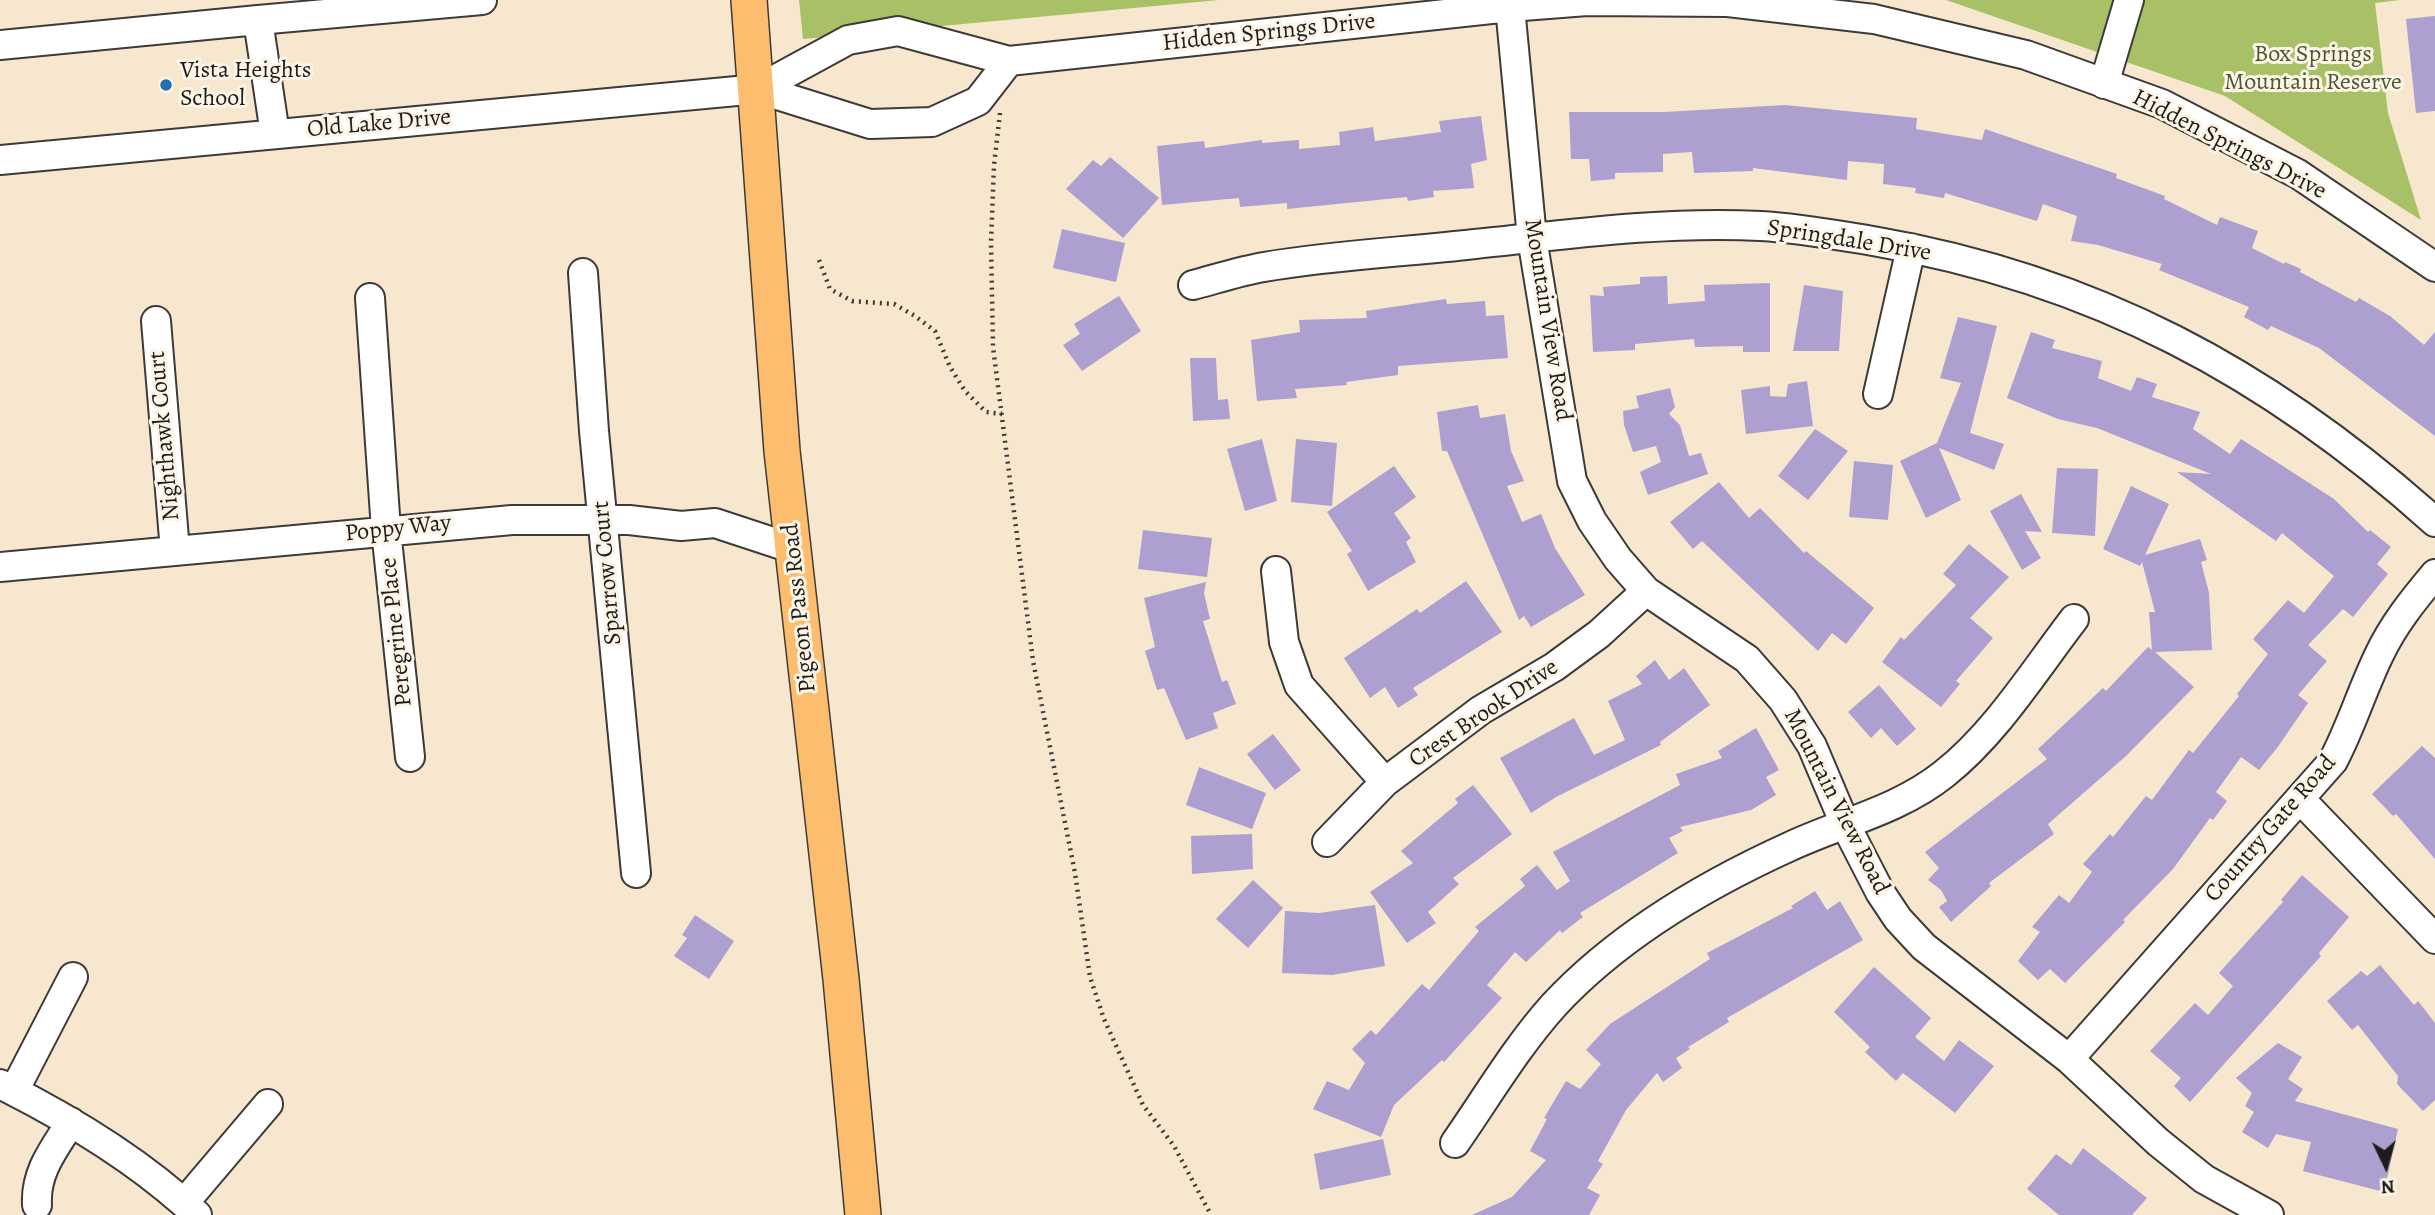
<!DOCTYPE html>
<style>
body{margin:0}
#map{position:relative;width:2435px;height:1215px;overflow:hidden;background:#f7e7cf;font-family:Alegreya,serif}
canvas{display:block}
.north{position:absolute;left:2351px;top:1131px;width:70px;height:70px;-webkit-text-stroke:5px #fcf5e5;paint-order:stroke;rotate:175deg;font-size:19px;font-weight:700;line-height:28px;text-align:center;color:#1c1c1c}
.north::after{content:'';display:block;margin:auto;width:24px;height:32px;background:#1c1c1c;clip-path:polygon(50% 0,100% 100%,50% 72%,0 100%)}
</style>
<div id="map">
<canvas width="2435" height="1215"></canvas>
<div class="north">N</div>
</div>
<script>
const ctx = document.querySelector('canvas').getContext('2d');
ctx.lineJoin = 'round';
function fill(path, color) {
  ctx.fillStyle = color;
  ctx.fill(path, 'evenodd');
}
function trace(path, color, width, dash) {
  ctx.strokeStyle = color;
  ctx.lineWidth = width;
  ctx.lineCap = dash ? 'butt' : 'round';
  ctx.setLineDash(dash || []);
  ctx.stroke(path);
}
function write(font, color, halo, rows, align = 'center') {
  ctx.font = font + ' Alegreya,serif';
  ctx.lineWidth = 6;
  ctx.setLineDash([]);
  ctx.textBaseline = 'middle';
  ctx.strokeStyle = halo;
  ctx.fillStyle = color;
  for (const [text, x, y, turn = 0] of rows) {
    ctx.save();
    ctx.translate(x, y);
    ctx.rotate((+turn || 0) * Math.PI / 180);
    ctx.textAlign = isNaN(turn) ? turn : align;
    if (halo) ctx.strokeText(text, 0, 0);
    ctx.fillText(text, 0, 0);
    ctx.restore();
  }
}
fill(new Path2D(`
 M799,0H1219L803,39Z
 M1946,0H2400L2375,3L2388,113L2421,220L2225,96Z`), '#a8c166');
fill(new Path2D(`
 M2435,16V111L2416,113L2406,19Z
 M1785,105L1917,118L1916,129L1982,140L1985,129L2117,174L2116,178L2165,196L2164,199L2217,225L2220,217L2258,231L2252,248L2284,264L2285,262L2301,269L2300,272L2356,302L2359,298L2390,316L2424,345L2435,332V436L2319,348L2271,326L2268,330L2244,317L2249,307L2159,270L2162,264L2098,245L2071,241L2077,216L2043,204L2037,221L1945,193L1944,198L1915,193L1916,188L1883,184L1884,164L1848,161L1847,180L1753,168V171L1694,173L1692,152L1663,154V172L1615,173V179L1591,181L1589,159H1571L1569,112H1664Z
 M1481,116L1487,160L1471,164L1474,188L1433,191L1434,197L1408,201L1407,197L1287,209V203L1240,207L1239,198L1162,205L1157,146L1204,141L1205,148L1262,140V143L1299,140V149L1340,145L1339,132L1373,127L1375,141L1441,132L1439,121Z
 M1110,157L1159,198L1123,238L1066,189L1093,160L1101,166Z
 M1062,229L1125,243L1116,282L1053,268Z
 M1667,276L1668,304L1705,301L1704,285L1770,283V352H1743V346L1695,347L1694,339L1635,344V350L1593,352L1590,295L1604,296L1603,287L1640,284V277Z
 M1804,285L1843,291L1839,351H1793Z
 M1119,296L1141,331L1082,371L1063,345L1080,334L1074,324Z
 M1446,299L1447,304L1485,301L1486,316L1504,315L1508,358L1398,366V375L1346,382L1347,385L1295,389L1297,398L1257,401L1251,340L1300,332L1299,320L1367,318L1366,311Z
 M1958,317L1997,326L1970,433L2004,444L1994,470L1939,448L1961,500L1926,518L1900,461L1937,443L1961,383L1940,378Z
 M2031,332L2055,340L2052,348L2102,361L2098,378L2131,391L2137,377L2157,384L2152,397L2200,412L2193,429L2230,454L2241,439L2334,499L2368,532L2370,530L2391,547L2377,564L2388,574L2353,617L2343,609L2308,645L2327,661L2298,695L2308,703L2277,748L2259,770L2241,757L2216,792L2227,801L2213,820L2210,818L2173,869L2123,920L2125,922L2065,983L2050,969L2038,980L2018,961L2040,932L2032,927L2059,895L2069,903L2092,872L2083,864L2110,834L2113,837L2146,796L2152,800L2189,750L2193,753L2239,696L2237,694L2268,654L2253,639L2288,600L2304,613L2334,576L2282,533L2276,541L2177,472L2211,474L2097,428L2058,419L2007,398Z
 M1190,358H1216L1218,400L1228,399L1230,419L1193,421Z
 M1807,381L1813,426L1746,434L1741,390L1770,386V396L1786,397L1788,384Z
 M1670,388L1675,407L1669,414L1680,425L1689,456L1701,453L1708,474L1648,495L1640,472L1661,462L1656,446L1633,452L1624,425L1623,411L1639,408L1636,396Z
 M1478,405L1480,418L1505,414L1511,451L1524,481L1507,486L1522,522L1541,514L1555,548L1585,595L1531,627L1524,616L1519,620L1447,451H1442L1437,412Z
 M1815,429L1848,451L1808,500L1778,476Z
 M1262,439L1277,501L1245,511L1227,449Z
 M1296,439L1337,443L1332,506L1291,502Z
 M1854,461L1893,465L1888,520L1849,517Z
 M1394,466L1416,497L1394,513L1411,538L1406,542L1416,562L1368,591L1347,554L1352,551L1327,512Z
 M2057,468L2098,469L2095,536L2052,533Z
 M1719,482L1749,518L1760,508L1804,553L1806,551L1874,608L1846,644L1832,633L1818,651L1702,541L1693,549L1670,522Z
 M2131,486L2169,504L2145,555L2200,539L2207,560L2201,562L2209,593L2212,650L2155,652L2194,687L2126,756L2048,824L2054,834L1989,883L1991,886L1951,922L1939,907L1947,901L1941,890L1928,880L1939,868L1925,852L2047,759L2038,749L2103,688L2106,691L2148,647L2152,650L2149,612H2155L2142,562L2140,566L2103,549Z
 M2021,494L2042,532L2025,531L2041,558L2022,570L1990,511Z
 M1143,530L1212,538L1207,577L1138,569Z
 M1969,544L2009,577L1970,618L1993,638L1956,681L1960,684L1941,707L1882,662L1901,637L1904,640L1956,585L1943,574Z
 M1466,581L1502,632L1413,688L1418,695L1398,708L1385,687L1370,698L1344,658L1417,609L1420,613Z
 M1206,582L1204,593L1210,619L1203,621L1222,682L1227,680L1236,704L1213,713L1218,728L1186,740L1164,688L1157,690L1145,651L1155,647L1144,598Z
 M1655,660L1669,680L1684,668L1710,705L1660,742L1661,745L1556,797L1531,813L1500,758L1574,718L1594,755L1625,740L1608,701L1642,684L1636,676Z
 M1879,685L1916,729L1897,746L1881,728L1871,738L1848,712Z
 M1756,728L1779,770L1766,777L1776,795L1751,810L1680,827L1683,831L1669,838L1678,853L1580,913L1583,917L1562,933L1560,930L1526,962L1515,952L1487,985L1502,998L1444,1062L1442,1060L1394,1105L1381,1137L1313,1109L1327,1081L1349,1090L1365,1063L1352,1049L1371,1030L1376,1035L1422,984L1429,990L1479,931L1475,927L1525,886L1520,879L1537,865L1557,890L1570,881L1553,852L1680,785L1676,774L1722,758L1718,751Z
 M1273,734L1301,770L1275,790L1247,754Z
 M2422,746L2435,758V859L2396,814L2393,816L2372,794Z
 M1199,767L1266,793L1252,829L1186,805Z
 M1473,785L1512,834L1453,878L1459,884L1428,912L1436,923L1407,943L1370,892L1413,863L1401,851L1458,803L1455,799Z
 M1252,834L1253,869L1192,874L1191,836Z
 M2302,875L2349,917L2319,953L2321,956L2190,1102L2174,1086L2181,1078L2150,1051L2195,1003L2208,1015L2233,986L2219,973L2283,902L2281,900Z
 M1253,880L1283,908L1248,948L1216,919Z
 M1815,891L1827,910L1840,901L1863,940L1727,1018L1729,1022L1688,1047L1690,1049L1676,1058L1682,1068L1663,1082L1657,1073L1626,1110L1598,1161L1603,1164L1587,1188L1600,1195L1589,1215H1472L1512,1197L1546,1160L1530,1151L1547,1119L1544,1118L1566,1081L1580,1089L1601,1064L1586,1050L1610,1024L1710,959L1707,953L1793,908L1791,906Z
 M1375,905L1385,966L1332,975L1282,973L1285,911L1319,913Z
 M695,915L734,941L709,979L674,956L687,938L682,935Z
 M2380,965L2414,1005L2418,1001L2435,1023V1100L2423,1111L2397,1084L2398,1076L2358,1025L2352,1030L2327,1001L2361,971L2367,976Z
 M1874,967L1931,1018L1915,1037L1944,1061L1959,1040L1994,1066L1955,1113L1903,1073L1896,1081L1865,1052L1870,1047L1834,1012Z
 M2278,1043L2302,1057L2288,1079L2303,1089L2295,1101L2398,1129L2384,1192L2303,1171L2311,1142L2276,1134L2268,1148L2242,1132L2254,1112L2245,1106L2252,1093L2236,1078Z
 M1383,1139L1391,1175L1320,1190L1314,1154Z
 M2083,1148L2147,1198L2132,1215H2059L2027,1189L2056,1154L2071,1165Z`), '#ad9fd0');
const minor = new Path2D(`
 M1510,7L1532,238L1572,481L1592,521L1618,559L1646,591L1747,659L1783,700L1812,746L1845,824L1880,892L1898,919L1924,947L2069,1059L2158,1142L2204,1179L2269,1215
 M258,20L482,0
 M0,45L258,20L275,134
 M2104,84L2129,0
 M758,89L870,124L932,122L978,101L1009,61
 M0,160L758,89L848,40L898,31L1009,61L1510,7L1587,1L1728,2L1874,19L2026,55L2162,104L2298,174L2435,267
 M583,273L594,431L636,873
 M1193,285C1216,279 1240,271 1264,267C1333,255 1405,252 1475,244C1570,234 1665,221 1761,226C1798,228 1836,235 1873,241C2094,279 2269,373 2435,522
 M370,298L386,530L410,757
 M156,321L175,551
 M1878,394L1911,248
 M0,567L512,520H629L681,526L715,523L794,549
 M1276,571L1284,642L1299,685L1385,782
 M2300,799L2435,939
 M1327,842L1385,782L1481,710L1554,667L1599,634L1646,591
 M2069,1059L2333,761C2351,727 2362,690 2379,655C2393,625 2414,599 2435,574
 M0,1084C70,1119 140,1161 197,1215
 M14,1091L73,977
 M1455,1143C1487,1097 1517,1046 1554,1005C1618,936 1707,884 1791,846C1843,822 1899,810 1944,774C1996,733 2034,671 2074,619
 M184,1203L268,1104
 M37,1205C35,1172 54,1149 71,1122`);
const major = new Path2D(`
 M749,0L782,451L841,979L863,1215`);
trace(minor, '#3d3a37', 32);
trace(major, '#3d3a37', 38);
trace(new Path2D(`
 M1000,113L994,165L991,242L993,347L1033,661L1075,873L1090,977L1104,1019L1143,1105L1174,1146L1211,1215
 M819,260L830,289L852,301L894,304L915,316L935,331L950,367L965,391L986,412L1002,414`), '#3d3a37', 4.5, [2, 5]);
trace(minor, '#fff', 28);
trace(major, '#fcbd6f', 35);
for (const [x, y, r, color] of [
 [166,85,7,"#1f6fb2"]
]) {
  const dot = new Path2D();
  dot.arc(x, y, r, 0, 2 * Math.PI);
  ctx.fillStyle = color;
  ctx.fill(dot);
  trace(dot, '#fcf5e5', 2.5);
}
write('24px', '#1c1c1c', '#fcf5e5', [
 ["Hidden Springs Drive",1269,33,-6],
 ["Old Lake Drive",379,124,-5],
 ["Hidden Springs Drive",2229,145,27],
 ["Springdale Drive",1849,241,9],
 ["Mountain View Road",1547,320,81],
 ["Nighthawk Court",165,436,-95],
 ["Poppy Way",398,529,-6],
 ["Sparrow Court",608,573,-95],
 ["Pigeon Pass Road",800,608,-96],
 ["Peregrine Place",397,632,-96],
 ["Crest Brook Drive",1484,714,-34],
 ["Mountain View Road",1836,802,63],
 ["Country Gate Road",2271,829,-49]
]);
write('24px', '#4d5636', '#fcf5e5', [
 ["Box Springs",2313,55],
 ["Mountain Reserve",2313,83]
]);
write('24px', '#1c1c1c', '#fcf5e5', [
 ["Vista Heights",180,71],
 ["School",180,99]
], 'left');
</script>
